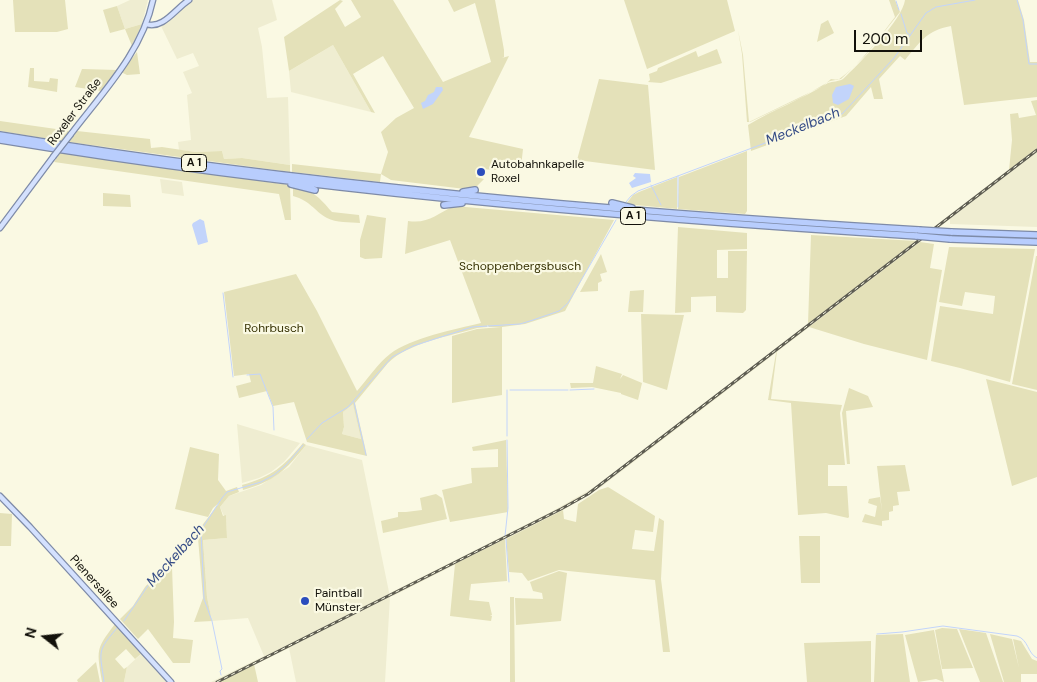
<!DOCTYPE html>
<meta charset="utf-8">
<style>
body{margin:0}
#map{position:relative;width:1037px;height:682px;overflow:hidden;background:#faf9e3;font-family:"DM Sans",sans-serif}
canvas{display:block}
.north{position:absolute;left:20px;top:612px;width:50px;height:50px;-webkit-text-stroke:4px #faf9e3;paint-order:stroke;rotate:286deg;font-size:14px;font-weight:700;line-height:20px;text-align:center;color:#12110a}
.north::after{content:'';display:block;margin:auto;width:18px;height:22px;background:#12110a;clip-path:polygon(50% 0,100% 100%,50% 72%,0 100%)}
.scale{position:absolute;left:854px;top:30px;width:68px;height:22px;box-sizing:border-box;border:2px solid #12110a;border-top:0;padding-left:6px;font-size:15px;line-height:18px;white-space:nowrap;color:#12110a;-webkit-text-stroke:4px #faf9e3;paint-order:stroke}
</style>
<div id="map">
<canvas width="1037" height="682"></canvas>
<div class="north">N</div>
<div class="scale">200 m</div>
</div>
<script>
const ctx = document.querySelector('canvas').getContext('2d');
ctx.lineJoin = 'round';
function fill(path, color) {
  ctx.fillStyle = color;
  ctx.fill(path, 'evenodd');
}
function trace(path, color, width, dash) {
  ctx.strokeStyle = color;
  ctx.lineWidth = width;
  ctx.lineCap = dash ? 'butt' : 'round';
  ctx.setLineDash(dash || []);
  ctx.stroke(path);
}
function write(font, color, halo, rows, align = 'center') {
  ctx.font = font + ' "DM Sans",sans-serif';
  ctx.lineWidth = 4.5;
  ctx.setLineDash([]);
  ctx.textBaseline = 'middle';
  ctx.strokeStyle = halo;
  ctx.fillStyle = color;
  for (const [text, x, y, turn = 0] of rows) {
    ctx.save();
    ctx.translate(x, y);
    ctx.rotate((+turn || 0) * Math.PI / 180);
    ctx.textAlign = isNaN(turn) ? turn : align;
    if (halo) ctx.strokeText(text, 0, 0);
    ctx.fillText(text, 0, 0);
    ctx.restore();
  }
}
fill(new Path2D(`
 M130,0H148L142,24L125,29L117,6Z
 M192,0H272L277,20L258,28L262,47L267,98L288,97L290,165L242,158L224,159L222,151L195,152L179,150L178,142L191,140L187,95L192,93L183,72L199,66L193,53L177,59L161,26L179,11L182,6Z
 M333,45L371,112L291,92L289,71Z
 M1037,148V227L950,224V219L601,487L563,510L393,596L392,592L551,512L600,484L602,481L606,480L651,445Z
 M160,179L182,182L184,196L162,193Z
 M353,403L361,439L342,434L344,427L343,412Z
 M237,424L300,443L284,462L271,472L259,478L242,483Z
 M306,445L362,460L390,597L385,682H296L289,648L219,682H211L264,656L248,618L212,621L207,597L203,540L227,538L226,516H224L220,507L229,496L261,485L289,467Z
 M142,653L169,682H124L127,667Z`), '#efedd1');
fill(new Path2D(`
 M13,0H65L68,29L57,32H15Z
 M340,0L343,1L335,9L345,27L361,17L351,0H393L443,82L491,62L475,3L454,12L448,0H495L504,50V57L502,58L509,56L469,137L523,149L521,167L512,168L505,166L500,170L477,169L476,177L484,179L477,186L465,189L391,180L381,174L380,182L292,172V164L381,174L388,152L381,132L396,118L414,108L383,56L353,74L375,113L371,112L333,45L289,71L284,37Z
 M624,0H727L735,31L647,69Z
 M889,0H895L900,12L865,56L841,79L830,81L802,97L750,122H747L742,54L738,30L743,55L749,122L823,86L831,79L838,80C861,64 878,39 895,17Z
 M905,0H1018L1024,20L1030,62H1037V97L964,105L951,26C926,31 921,41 905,60L900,56L879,79L883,99H874L871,87L846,116L751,151L748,125C773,110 802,99 828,83C833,81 838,82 843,79C858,65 903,19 905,0Z
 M117,6L125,29L142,24L132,46L125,29L110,33L103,10Z
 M828,20L834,33L817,42L821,24Z
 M717,49L722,63L661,83L648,82L650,80L649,74L657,71L658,68L696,51L698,57Z
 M137,52L140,74L127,75L121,72Z
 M30,68H34V81L49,82L50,78L58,79L57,92L28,87Z
 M82,69H83L117,70L101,91L75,87Z
 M599,79L648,85L655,170L577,160Z
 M1037,100V148L1009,170L1012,140L1010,114L1018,113L1019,118L1036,115L1031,101Z
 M0,121L70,131L62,141L0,131Z
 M77,131L150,139L151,148L162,147L195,152L222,151L224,159L242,158L290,165V172L69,142Z
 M747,151V211L745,214L678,209L679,177Z
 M60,153L290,185L291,220H285L279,194L54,162Z
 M677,177V209L626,204L633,195L639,192Z
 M293,186C314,191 318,196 332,212L359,215L360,223C350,222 336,223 327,218C313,210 311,201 293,196Z
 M103,193L130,195L131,207L103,206Z
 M454,206L614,220L565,311L525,324L502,327V395L452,403V336L477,329L501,327H489L487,325V327L477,328C450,336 408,343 388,363L355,403L367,456L307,442L294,402L273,406L267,391L239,398L236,386L251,382L249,374L234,376L224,292L296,274L317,311L357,391C367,380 378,363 390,354C411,338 455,329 481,323L450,240L405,254L408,221C429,224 436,214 454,206ZM353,404L361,439L342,434L344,427L343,412Z
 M367,215L386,218L382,258L365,259L360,257V240Z
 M678,227L747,233V249L717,250V278H728V251H747L746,310L743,313L716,312V296L691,297V312L675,313Z
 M811,235L916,241L808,324Z
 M920,242L934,244L930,268L942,270L927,360L864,344L809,327Z
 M949,247L1035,249L1010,382L960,368L931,361L940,306L993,314L995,296L965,292L962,306L939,302Z
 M601,254L607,272L600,274L602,281L598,283V291L580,292Z
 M1036,256H1037V390L1012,384Z
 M644,290L643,312H628L630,291Z
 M641,314L684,315L667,390L643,382Z
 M777,351L771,399L842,405L840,413L845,465H828V486H847L849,517L848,518L826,513L798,515L791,403L768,400L776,353Z
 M596,366L622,374L620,379L623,375L642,383L638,400L621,394V389V393L592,387L571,388L570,383H593Z
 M986,379L1037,392V477L1012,486Z
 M849,388L868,396L873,407L846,411L850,464H847L842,413Z
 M506,440L508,512L450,522L442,490L472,483L471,468L498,467V449L473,451L472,447Z
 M303,443L306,445C285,471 275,481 243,490L242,485C272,477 284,466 303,443Z
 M190,447L219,454L218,480L226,491L237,487L239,492L229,496L220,507L223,516L226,515L227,538L203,540L207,597L212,621L194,622L203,598L198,538L184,553L181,550L194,536L220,502L213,508L208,517L175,509Z
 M905,465L910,491L897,492L899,505L893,506V511L889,512V520L882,521V526L862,522L865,514L875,517L877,506L868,503L869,499L880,497L882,511L877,466Z
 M608,487L655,516L653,532L635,530L632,549L654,551L659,518L664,521L661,579L670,652H663L655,580L559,570L528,581L522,573L509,572L506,539L563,510L564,519L576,522L578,504L599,490Z
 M436,494L442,498L447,519L383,533L381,521L398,517V512H406L422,510L420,498Z
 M0,513L12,514L11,546H0Z
 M799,536H820V583H801Z
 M505,539L507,581L471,584L469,600L489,602L492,615H490L492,616L491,621L450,616L455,564Z
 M178,551L183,555L172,567L174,622L173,638L193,640L190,663H173L148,629L138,639L120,619L133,606L145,587Z
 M559,571L567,573L561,621L516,625L515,598L543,599L542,593L533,591L530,582Z
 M510,597H514L515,682H510Z
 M115,624L142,653L135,659L126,649L115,659L124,669L127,667L124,682H102C97,650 95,650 115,624Z
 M942,628L957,629L973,668L942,669L935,630Z
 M959,629L986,633L1003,682H980Z
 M934,630L944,682L936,679L918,682L905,635Z
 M903,634L910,682H874L876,635Z
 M990,634L1012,639L1019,668L1013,639L1021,641L1032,659L1037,661V674H1021V682H1004Z
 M871,641V682H807L804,643Z
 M96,662L100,682H78L77,680Z
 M254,664L258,682H219Z`), '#e4e1b9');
fill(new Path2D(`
 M850,84L854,86L849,99L838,105L833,103L832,95L836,87Z
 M436,87H442L443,90L433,104L423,109L421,103L425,101L428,95L434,92Z
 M635,173L650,174L651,182L632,188L629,183L636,178L633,176Z
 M200,219L204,221L208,242L198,245L192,225L193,223Z`), '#c2d4fb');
trace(new Path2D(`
 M1017,0L1023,20L1029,64H1037
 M896,1L899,10
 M901,14L907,33L910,35
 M651,185L661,205
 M626,202L631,196L638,191L842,114L894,58L926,13L936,7L975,0
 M678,207V176
 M223,293L233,377
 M247,375L260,374L273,407L274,430
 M507,390V436
 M510,390H568
 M570,390L594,389
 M354,402L366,455
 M307,439L322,423L348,407L392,357L413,346L472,327L520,324L533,320L559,311L568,303L616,220
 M201,531L204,599L212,621L222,669L220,671L221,675
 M505,536L508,508L507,440
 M506,539L509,582
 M124,621L147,587L201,530L222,498L227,492L261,482L274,475L286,465L303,445
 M877,634L902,632L943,626L1017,636C1029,640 1027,653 1037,658
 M104,682C100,651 96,652 118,627`), '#c2d4fb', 1);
const major = new Path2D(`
 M146,24C163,30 176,8 189,0
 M71,134C103,92 142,52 153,0
 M0,228L53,157
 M0,496L30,527L171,682`);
const highway = new Path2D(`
 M0,135C304,185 611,211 919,230
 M0,140C303,190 610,217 917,236
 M291,184L315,190
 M463,192L475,190
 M612,203L632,208
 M444,205L462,203
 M951,232L1037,235
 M950,239L1037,242`);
trace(major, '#7e8ba8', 7);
trace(highway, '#7e8ba8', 8);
trace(major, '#d4e1fe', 4.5);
trace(highway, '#b8cdfd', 5.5);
const rail = new Path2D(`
 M217,682L561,509L588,494L1037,150`);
trace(rail, '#5e5d52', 3);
trace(rail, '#faf9e3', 1, [4]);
const majorBridge = new Path2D(`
 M53,157L71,134`);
const highwayBridge = new Path2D(`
 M919,230L951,232
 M917,236L950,239`);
trace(majorBridge, '#7e8ba8', 7, []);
trace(highwayBridge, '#7e8ba8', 8, []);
trace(majorBridge, '#d4e1fe', 4.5);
trace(highwayBridge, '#b8cdfd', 5.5);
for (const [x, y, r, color] of [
 [481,172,5,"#2b4dbd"],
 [305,601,5,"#2b4dbd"]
]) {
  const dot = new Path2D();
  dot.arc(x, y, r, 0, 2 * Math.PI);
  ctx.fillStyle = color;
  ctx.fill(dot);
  trace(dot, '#faf9e3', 2);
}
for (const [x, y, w] of [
 [194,163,25],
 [633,216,25]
]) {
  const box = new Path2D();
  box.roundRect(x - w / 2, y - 8.5, w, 17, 4);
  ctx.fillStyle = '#faf9e3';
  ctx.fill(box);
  trace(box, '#12110a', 1);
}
write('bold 11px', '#12110a', null, [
 ["A 1",194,163],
 ["A 1",633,216]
]);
write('12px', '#12110a', '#faf9e3', [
 ["Roxeler Straße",75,112,-53],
 ["Pienersallee",94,582,48]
]);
write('12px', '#12110a', '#faf9e3', [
 ["Autobahnkapelle",491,165],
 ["Roxel",491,179],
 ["Paintball",315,594],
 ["Münster",315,608]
], 'left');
write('12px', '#363204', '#faf9e3', [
 ["Schoppenbergsbusch",520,267],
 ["Rohrbusch",274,329]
]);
write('italic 14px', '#344b86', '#faf9e3', [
 ["Meckelbach",803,127,-22],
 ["Meckelbach",176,556,-48]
]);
</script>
